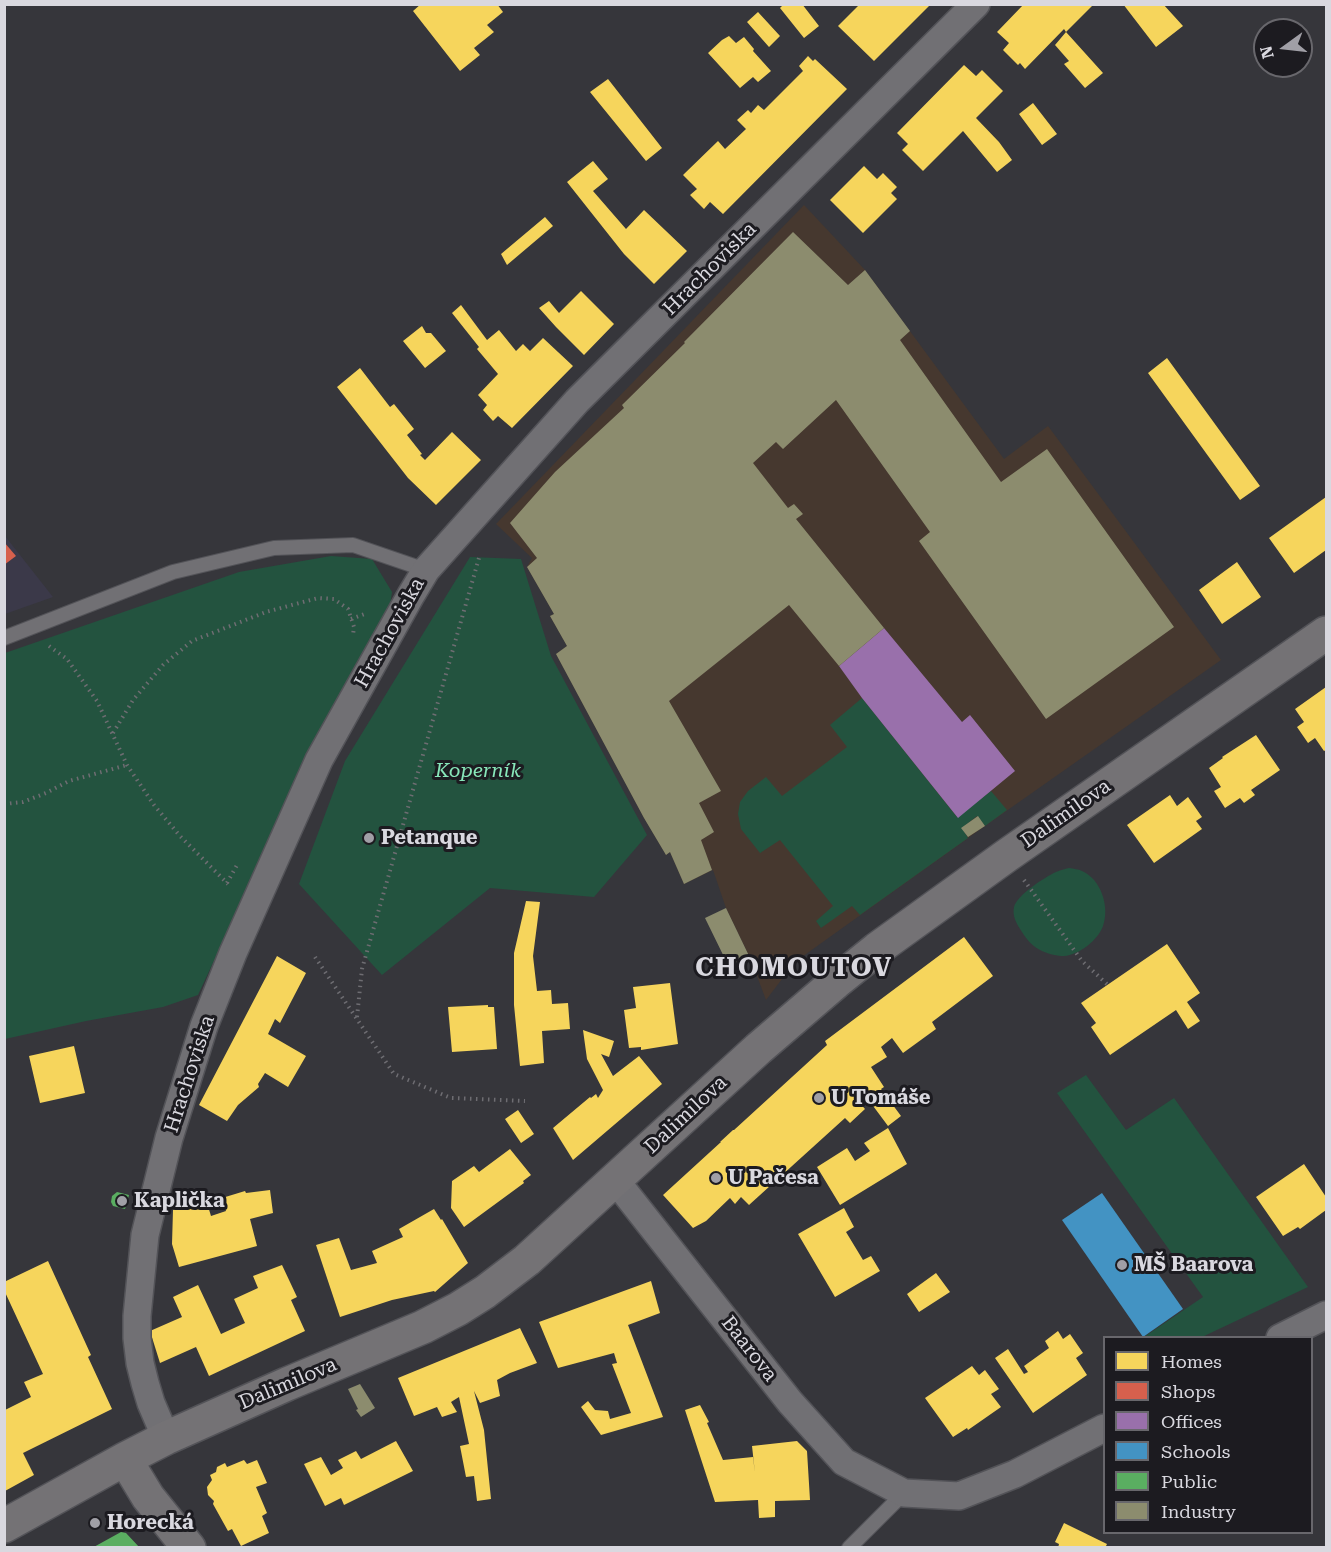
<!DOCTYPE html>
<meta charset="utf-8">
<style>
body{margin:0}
#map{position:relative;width:1331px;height:1552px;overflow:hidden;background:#36363b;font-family:"Roboto Serif",serif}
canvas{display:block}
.frame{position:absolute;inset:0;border:6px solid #d9d8df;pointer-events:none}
.legend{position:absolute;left:1103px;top:1336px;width:210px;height:198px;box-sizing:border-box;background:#1c1b20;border:2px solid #68676c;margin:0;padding:8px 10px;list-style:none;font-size:18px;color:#d9d8df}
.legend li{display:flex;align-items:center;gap:12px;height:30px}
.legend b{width:30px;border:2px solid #68676c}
.north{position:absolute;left:1253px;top:18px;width:60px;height:60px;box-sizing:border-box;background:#1c1b20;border:2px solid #68676c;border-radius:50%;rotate:255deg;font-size:16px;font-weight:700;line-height:24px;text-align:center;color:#d9d8df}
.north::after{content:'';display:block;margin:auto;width:21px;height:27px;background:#a09fa6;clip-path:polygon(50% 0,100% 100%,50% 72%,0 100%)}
</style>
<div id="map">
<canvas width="1331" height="1552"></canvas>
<div class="frame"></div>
<ul class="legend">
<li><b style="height:16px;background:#f6d55c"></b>Homes</li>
<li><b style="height:16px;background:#d6604d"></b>Shops</li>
<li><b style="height:16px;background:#9970ab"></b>Offices</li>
<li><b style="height:16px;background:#4393c3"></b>Schools</li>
<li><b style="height:16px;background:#5aae61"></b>Public</li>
<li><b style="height:16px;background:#8c8c6e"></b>Industry</li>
</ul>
<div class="north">N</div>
</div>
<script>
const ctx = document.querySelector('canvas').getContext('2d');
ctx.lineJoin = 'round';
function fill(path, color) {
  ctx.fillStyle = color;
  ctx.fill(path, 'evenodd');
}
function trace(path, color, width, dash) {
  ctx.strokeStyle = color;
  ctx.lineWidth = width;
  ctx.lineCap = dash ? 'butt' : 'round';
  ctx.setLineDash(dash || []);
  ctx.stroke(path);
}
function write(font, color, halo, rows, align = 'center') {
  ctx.font = font + ' "Roboto Serif",serif';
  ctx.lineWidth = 6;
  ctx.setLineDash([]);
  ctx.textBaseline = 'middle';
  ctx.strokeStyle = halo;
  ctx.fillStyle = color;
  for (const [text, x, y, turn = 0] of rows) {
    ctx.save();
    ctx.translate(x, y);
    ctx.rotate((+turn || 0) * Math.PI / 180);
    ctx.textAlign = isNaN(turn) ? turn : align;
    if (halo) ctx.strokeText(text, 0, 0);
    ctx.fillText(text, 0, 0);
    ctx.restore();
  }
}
fill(new Path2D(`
 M5,536L53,597L5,614Z`), '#3b3949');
fill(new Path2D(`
 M804,205L865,270L1004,459L1048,426L1221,660L985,826L813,949L795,962L766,1000L751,960L726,908L713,870L684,884L670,852L666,855L644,818L556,654L567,646L550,616L554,614L527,567L532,558L496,524Z`), '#46382f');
fill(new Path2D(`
 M331,556L372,559L392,592L388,619L315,744L198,995L163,1007L86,1021L5,1039V653L239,572Z
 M470,557L521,559L551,656L647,835L594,897L490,888L382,975L299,884L345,761Z
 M862,698L957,817L991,791L1007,810L985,826L977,816L962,828L968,838L860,915L852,906L821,928L816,921L833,906L780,840L760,853L741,829L738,814L740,802L748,791L766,777L782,796L847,747L830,725Z
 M1069,868C1074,869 1078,869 1082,871C1101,879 1110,907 1103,926C1098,940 1079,955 1064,956C1058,956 1048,954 1042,951C1033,947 1027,940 1022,932C1017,924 1012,917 1014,907C1017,895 1045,877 1056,872C1060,870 1065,869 1069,868Z
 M1086,1075L1126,1130L1174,1098L1308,1287L1202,1337H1144L1203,1297L1057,1093Z`), '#23533f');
fill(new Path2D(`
 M421,4H497L503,12L487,25L494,32L474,48L480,55L460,71L413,11Z
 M784,4H802L819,26L804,38L780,8Z
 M860,4H931L874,61L838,26Z
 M1024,4H1094L1066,32L1064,29L1025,69L1020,63L1018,65L1003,50L1009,43L997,32Z
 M1123,4H1163L1183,26L1156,47Z
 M758,12L780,36L769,47L747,22Z
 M1066,32L1103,73L1085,88L1064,64L1069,61L1055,45Z
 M729,36L736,43L744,37L754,49L753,51L771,71L758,82L753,77L740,88L708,53L722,40Z
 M808,56L813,61L815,59L847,89L723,214L710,202L704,209L690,195L697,189L683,175L718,141L725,149L746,129L737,120L748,110L751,113L758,105L764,110L803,71L799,66Z
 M964,65L976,76L982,70L1003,91L976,118L999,142L1012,160L997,172L963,131L923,171L902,150L908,144L897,133Z
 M608,79L662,148L646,161L590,92Z
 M1033,103L1057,134L1042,145L1019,114Z
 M593,161L608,179L593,191L626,229L644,210L687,251L654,284L624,254L567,182Z
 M864,166L877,179L883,173L897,187L891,193L897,199L863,233L830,200Z
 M545,217L553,226L507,265L501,254Z
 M581,291L614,324L584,355L556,327L539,308L549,301L559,313Z
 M461,305L487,340L499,330L516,351L523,344L530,351L543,338L573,366L512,428L498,416L493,421L483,410L487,405L478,395L498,374L477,349L479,347L452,313Z
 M422,326L426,333H431L446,351L425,368L403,341Z
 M1167,358L1260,486L1240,500L1148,373Z
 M360,368L390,407L394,404L414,429L407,435L422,454L420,455L425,460L452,432L481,460L436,505L408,478L337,387Z
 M1326,497V550L1294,573L1269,538Z
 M1237,562L1261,597L1222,624L1199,590Z
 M1326,687V750L1324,751L1315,738L1308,743L1297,727L1304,722L1295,709Z
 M1256,735L1280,770L1251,790L1255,795L1244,803L1240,798L1225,808L1214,791L1221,787L1209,768L1223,758L1222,757Z
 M1170,795L1177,806L1188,797L1202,817L1196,821L1202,829L1154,863L1127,825Z
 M526,901L540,902L533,956L537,991L551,990L552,1004L568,1003L570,1029L542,1031L544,1063L520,1066L514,1005V953Z
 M964,937L993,976L932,1022L936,1029L903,1053L892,1038L881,1047L887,1057L871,1067L884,1087L881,1089L901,1116L888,1126L859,1087L851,1093L865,1109L850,1123L845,1118L749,1205L741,1197L735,1204L730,1198L706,1221L693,1228L663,1195L721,1142H720L733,1130H734L827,1045L825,1041Z
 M1167,944L1200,993L1187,1002L1200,1021L1188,1029L1176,1010L1110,1055L1091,1027L1096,1023L1081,1003Z
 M277,956L306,973L280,1023L275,1019L268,1034L306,1056L288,1087L265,1073L258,1084L259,1087L238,1105L227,1121L199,1105Z
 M670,983L678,1044L641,1050V1047L629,1048L624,1010L636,1008L633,987Z
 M488,1005V1007H494L497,1049L452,1052L448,1007Z
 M583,1030L614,1041L609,1057L601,1054L613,1076L639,1056L662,1084L573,1160L553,1128L590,1097L591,1098L596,1094L598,1098L603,1090L587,1059Z
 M74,1046L85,1093L40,1103L29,1056Z
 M518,1110L534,1134L521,1143L505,1119Z
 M888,1128L907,1164L840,1205L817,1167L847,1148L855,1161L870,1151L864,1143Z
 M510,1149L531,1175L523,1181L524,1183L464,1227L451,1208L452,1181L474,1166L479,1172Z
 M1304,1164L1326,1197V1210L1300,1229L1298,1227L1283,1236L1256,1197Z
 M270,1190L273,1213L250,1219L257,1246L179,1267L172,1244L173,1210L207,1203L211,1216L226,1211L222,1198L245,1191L246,1193Z
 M844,1208L854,1227L846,1232L863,1260L871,1256L880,1271L835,1297L798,1234Z
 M434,1209L441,1220L442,1219L468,1263L435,1292L434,1291L392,1300L340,1317L316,1245L339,1238L351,1270L377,1263L372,1251L403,1237L399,1229Z
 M48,1261L91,1355L88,1357L112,1409L23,1453L34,1475L5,1491V1410L31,1397L24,1382L43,1374L4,1290V1282Z
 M282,1265L297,1297L291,1300L305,1331L209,1376L196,1347L160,1363L150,1331L182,1317L173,1297L198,1285L221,1334L245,1323L234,1299L258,1288L253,1276Z
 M936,1273L950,1292L919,1312L907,1294Z
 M651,1281L660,1313L628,1325L663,1417L601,1435L581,1407L588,1401L595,1410L608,1411L610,1419L631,1413L612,1364L617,1363L614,1353L558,1368L539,1322Z
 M520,1328L537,1363L510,1373L497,1380L500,1396L480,1403L474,1391L484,1430L491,1499L477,1501L474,1476L466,1477L460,1446L469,1444L459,1397L451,1402L457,1412L442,1417L437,1407L414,1416L398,1378Z
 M1058,1331L1063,1339L1070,1334L1083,1353L1076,1358L1087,1375L1033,1413L995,1358L1008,1349L1024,1374L1028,1372L1024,1366L1049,1348L1045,1341Z
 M972,1366L979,1375L985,1370L999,1389L991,1394L1001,1407L968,1430L967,1428L953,1437L925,1398Z
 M700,1405L709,1422L707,1423L723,1460L753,1457L755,1473L752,1446L797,1441L807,1451L810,1500L775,1501V1517L759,1518L758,1500L715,1502L685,1410Z
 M396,1441L413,1471L344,1505L341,1498L325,1506L304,1464L321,1457L331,1475L343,1468L338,1460L356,1451L361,1459Z
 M244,1460L247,1464L257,1460L267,1483L256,1487L267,1513L262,1516L269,1533L241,1546L232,1529L228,1531L213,1504L214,1501L208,1495L207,1487L212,1480L210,1475L216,1472L217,1467L225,1463L227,1467Z
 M1064,1523L1107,1544L1105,1548H1058L1059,1544L1055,1542Z`), '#f6d55c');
fill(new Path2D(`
 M4,542L16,556L4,565Z`), '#d6604d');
fill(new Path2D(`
 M884,628L962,722L970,715L1015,771L958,818L862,698L839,666Z`), '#9970ab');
fill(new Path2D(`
 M1102,1193L1183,1309L1143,1337L1062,1220Z`), '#4393c3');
fill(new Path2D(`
 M117,1192L129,1195L125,1209L113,1206L111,1202L112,1196Z
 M121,1532L126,1533L140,1548H92Z`), '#5aae61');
fill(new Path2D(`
 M793,232L848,285L865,270L910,331L900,340L1001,482L1047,449L1174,627L1046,719L919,541L930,532L836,400L783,449L776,442L753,463L788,508L794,504L803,514L796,519L884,628L839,666L789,605L669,701L721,791L699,803L714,832L701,840L712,870L684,884L670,852L666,855L644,818L556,654L567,646L550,616L554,614L527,567L537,558L510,523L555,472L624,408L622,405L685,343L684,342Z
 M978,816L985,826L968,837L961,828Z
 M726,908L751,960L728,965L705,918Z
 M360,1384L375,1408L361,1417L356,1410L358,1409L348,1389Z`), '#8c8c6e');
const lane = new Path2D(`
 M4,638L173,572L274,548L353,545L426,570
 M849,1548L904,1493`);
const street = new Path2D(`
 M616,1181L790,1402L844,1462L904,1493L959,1496L1015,1474L1104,1428
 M1280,1338L1326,1315
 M166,1438L151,1403L145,1383L140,1363L137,1338V1316L145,1235L169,1138L204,1026L233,953L319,760L411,595L426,570L577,401L976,4`);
const secondary = new Path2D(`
 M125,1459L148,1497L189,1548
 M4,1526L125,1459L166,1438L287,1384L423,1327L458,1309L485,1292L527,1260L758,1049L836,982L877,949L1006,856L1326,633`);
trace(lane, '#535358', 16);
trace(street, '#535358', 30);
trace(secondary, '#535358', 36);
trace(new Path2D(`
 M351,619L367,613
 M49,646L67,659L97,701L127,765L154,805L180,836L228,884
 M113,733L133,700L163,665L192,641L266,612L318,598L334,599L348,609L354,627L353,635
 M4,804L23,802L46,793L69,781L127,765
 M1024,880L1082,961L1108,985
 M227,883L237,865
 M315,957L394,1074L451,1098L525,1101
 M357,1017L362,969L479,558`), '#6e6d72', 4, [1.5, 4.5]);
trace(lane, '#717074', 14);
trace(street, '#717074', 27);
trace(secondary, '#747275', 33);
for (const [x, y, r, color] of [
 [369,838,6,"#a09fa6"],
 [819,1098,6,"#a09fa6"],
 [716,1178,6,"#a09fa6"],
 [122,1201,6,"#a09fa6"],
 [1122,1265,6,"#a09fa6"],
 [95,1523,6,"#a09fa6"]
]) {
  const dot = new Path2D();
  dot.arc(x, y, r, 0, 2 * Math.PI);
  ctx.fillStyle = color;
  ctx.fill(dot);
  trace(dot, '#1c1b20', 2);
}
write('20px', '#d9d8df', '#1c1b20', [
 ["Hrachoviska",710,269,-45],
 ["Hrachoviska",390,633,-61],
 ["Dalimilova",1066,814,-35],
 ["Hrachoviska",190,1074,-72],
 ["Dalimilova",686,1115,-43],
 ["Baarova",749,1349,52],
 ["Dalimilova",288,1384,-23]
]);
write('italic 20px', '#88e7ba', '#1c1b20', [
 ["Koperník",478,771]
]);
write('bold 20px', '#d9d8df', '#1c1b20', [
 ["Petanque",381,838],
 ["U Tomáše",831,1098],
 ["U Pačesa",728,1178],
 ["Kaplička",134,1201],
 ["MŠ Baarova",1134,1265],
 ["Horecká",107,1523]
], 'left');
ctx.letterSpacing = '1.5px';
write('bold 26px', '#d9d8df', '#1c1b20', [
 ["CHOMOUTOV",794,968]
]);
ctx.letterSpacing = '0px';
</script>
